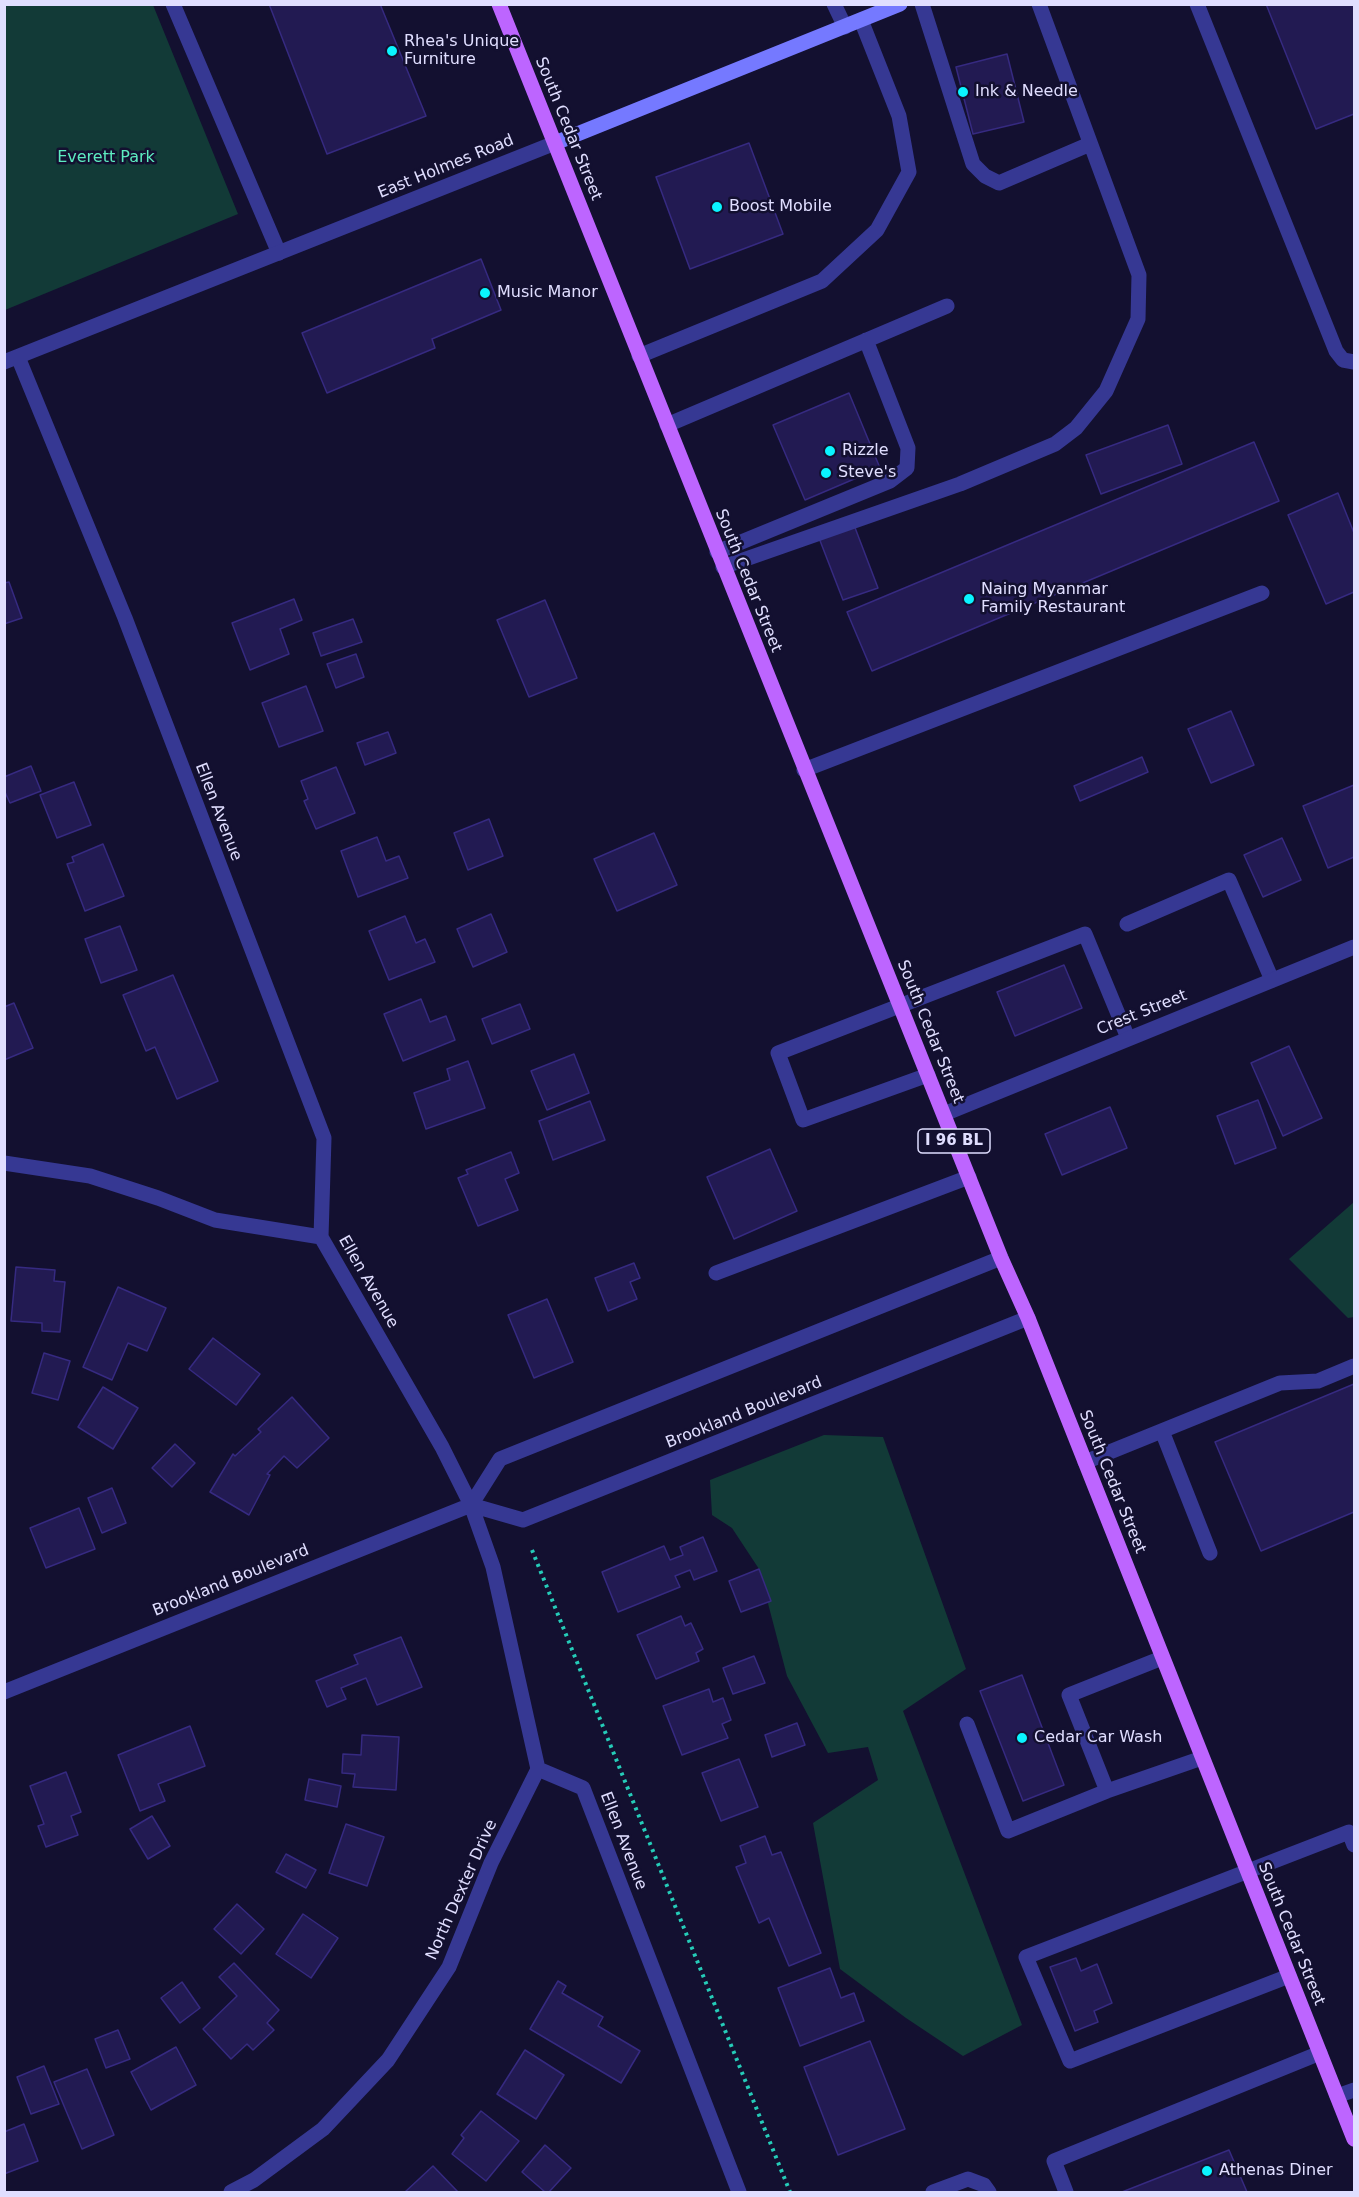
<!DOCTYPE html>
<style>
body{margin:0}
#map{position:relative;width:1359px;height:2197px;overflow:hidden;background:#131030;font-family:"DejaVu Sans",sans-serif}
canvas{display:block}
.frame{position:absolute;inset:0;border:6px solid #e0deff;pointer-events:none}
</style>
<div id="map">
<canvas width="1359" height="2197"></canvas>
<div class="frame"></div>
</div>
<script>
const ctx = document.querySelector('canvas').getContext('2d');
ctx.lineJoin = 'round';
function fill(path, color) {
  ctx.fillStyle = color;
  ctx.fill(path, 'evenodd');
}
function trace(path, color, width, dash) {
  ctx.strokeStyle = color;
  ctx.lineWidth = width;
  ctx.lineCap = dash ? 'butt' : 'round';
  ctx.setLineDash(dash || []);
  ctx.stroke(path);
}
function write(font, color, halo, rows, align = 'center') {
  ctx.font = font + ' "DejaVu Sans",sans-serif';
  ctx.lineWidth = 5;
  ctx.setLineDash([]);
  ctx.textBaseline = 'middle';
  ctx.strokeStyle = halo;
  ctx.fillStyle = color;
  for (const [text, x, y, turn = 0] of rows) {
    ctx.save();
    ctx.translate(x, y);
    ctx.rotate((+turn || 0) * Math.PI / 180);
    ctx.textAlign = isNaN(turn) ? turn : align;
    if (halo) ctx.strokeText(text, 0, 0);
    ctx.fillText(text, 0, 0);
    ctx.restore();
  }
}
fill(new Path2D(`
 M4,5H153L238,214L5,310Z
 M1354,1202V1317L1348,1318L1289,1259Z
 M824,1435L883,1437L966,1669L903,1711L1022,2025L963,2056L906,2018L840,1969L813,1823L878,1780L868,1747L828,1753L787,1676L759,1569L732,1528L712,1515L710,1480Z`), '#123a37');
const building = new Path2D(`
 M269,4H380L426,116L327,154Z
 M1266,4H1354V114L1316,129Z
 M1007,54L1024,122L973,134L956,67Z
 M749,143L783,234L690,269L656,177Z
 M481,259L501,310L432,339L435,348L327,393L302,333Z
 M849,393L880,468L805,500L773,425Z
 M1168,425L1182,464L1101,494L1086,455Z
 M1254,442L1279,501L872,671L847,612Z
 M1338,493L1354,533V592L1326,604L1288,515Z
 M854,525L878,588L843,600L819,538Z
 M9,582L22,618L4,624V583Z
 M294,599L302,620L280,629L289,654L250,670L232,623Z
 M545,600L577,678L529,697L497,620Z
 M353,619L362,642L321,656L313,633Z
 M356,654L364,677L336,688L327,664Z
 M306,686L323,731L279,747L262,703Z
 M1231,711L1254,765L1211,783L1188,729Z
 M388,732L396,753L365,765L357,743Z
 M1142,757L1148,772L1080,801L1074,786Z
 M31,766L41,791L10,803L4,790V777Z
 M336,767L355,813L316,829L304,801L308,799L301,781Z
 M74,782L91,825L57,838L40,795Z
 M1354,785V857L1328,868L1303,806Z
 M489,819L503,856L468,870L454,833Z
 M654,833L677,885L617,911L594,859Z
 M377,837L386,861L399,856L408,878L358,897L341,851Z
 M1282,838L1301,880L1263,897L1244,855Z
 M103,844L124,896L85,911L67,864L74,862L72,857Z
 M491,914L507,952L473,967L457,929Z
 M405,916L416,943L425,939L435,962L389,980L369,931Z
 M120,926L137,970L101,983L85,939Z
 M1064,965L1082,1008L1015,1036L997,992Z
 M173,975L218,1081L177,1099L155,1047L146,1051L123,995Z
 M421,999L430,1022L446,1016L455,1040L403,1061L384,1014Z
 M14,1003L33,1048L4,1060V1007Z
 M520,1004L530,1029L492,1044L482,1019Z
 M1289,1046L1322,1118L1283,1136L1251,1063Z
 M574,1054L589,1093L547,1110L531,1071Z
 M468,1061L485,1108L426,1129L414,1093L450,1080L447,1069Z
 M1258,1100L1276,1148L1235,1164L1217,1116Z
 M590,1101L605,1140L553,1160L539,1121Z
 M1110,1107L1127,1148L1062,1175L1045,1134Z
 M770,1149L797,1211L734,1239L707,1177Z
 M511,1152L519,1173L505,1179L518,1210L478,1226L458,1178L468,1174L466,1170Z
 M634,1263L640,1278L630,1282L637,1299L608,1311L595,1278Z
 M16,1267L55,1270L54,1281L65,1282L60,1332L42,1331V1323L11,1321Z
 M118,1287L166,1308L147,1351L128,1343L112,1380L83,1367Z
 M547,1299L573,1362L534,1378L508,1315Z
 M213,1338L260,1374L236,1405L189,1369Z
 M44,1353L70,1361L58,1400L32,1393Z
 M1354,1384V1512L1261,1551L1215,1442Z
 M103,1387L138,1408L113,1449L78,1427Z
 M292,1397L329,1438L297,1468L284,1456L267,1474L270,1475L249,1515L210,1492L233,1454L235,1456L261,1432L258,1429Z
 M175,1444L195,1463L172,1487L152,1468Z
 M112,1488L126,1523L102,1533L88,1498Z
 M79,1508L95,1549L46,1568L30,1528Z
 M703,1537L717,1571L694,1580L690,1570L675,1576L680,1587L618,1612L602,1572L664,1546L670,1560L683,1555L680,1547Z
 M759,1569L771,1601L741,1612L729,1581Z
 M681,1616L685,1626L691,1623L703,1649L696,1653L699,1661L656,1679L637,1635Z
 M401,1637L422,1687L377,1705L366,1678L341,1688L346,1699L327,1707L316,1681L358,1664L354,1655Z
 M754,1656L765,1683L733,1694L723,1668Z
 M1022,1675L1064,1785L1023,1801L980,1691Z
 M709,1689L713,1702L723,1698L731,1720L722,1724L728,1738L682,1755L663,1706Z
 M797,1723L805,1745L772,1757L765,1735Z
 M190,1726L205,1766L158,1784L165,1801L140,1811L118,1755Z
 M362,1735L399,1737L396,1790L353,1787L355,1774L342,1773L343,1754L361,1755Z
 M739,1759L758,1807L721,1821L702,1773Z
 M66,1772L81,1812L71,1816L78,1835L46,1847L38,1826L44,1824L30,1786Z
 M309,1779L341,1786L337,1807L305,1800Z
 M152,1816L170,1846L148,1859L130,1829Z
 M346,1824L384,1837L367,1886L329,1873Z
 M765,1836L772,1855L781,1852L821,1953L789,1966L769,1918L759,1923L736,1867L746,1863L740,1846Z
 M286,1854L316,1870L306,1888L276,1872Z
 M237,1904L264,1929L241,1954L214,1929Z
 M303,1914L338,1938L311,1978L276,1954Z
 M1076,1958L1081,1971L1097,1964L1112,2003L1094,2011L1098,2022L1075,2031L1050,1967Z
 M234,1963L279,2010L267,2023L274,2030L253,2050L247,2044L231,2059L203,2029L237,1996L219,1977Z
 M830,1968L841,1998L854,1993L864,2021L800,2046L778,1988Z
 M558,1981L566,1986L562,1993L603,2017L598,2026L640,2051L621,2083L530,2029Z
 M182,1982L200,2008L180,2023L161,1998Z
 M118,2030L130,2059L106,2068L95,2039Z
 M870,2041L905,2129L838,2155L804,2067Z
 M176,2047L196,2085L151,2110L131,2072Z
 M525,2050L564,2075L536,2119L497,2094Z
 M44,2066L59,2104L31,2114L17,2077Z
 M87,2069L114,2135L82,2149L54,2082Z
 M481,2111L519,2141L486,2181L452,2154L464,2138L461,2135Z
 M24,2124L38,2161L4,2174V2132Z
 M545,2145L571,2168L549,2192H545L522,2172Z
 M1229,2150L1247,2192H1122Z
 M433,2166L458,2192H405Z`);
fill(building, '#221a52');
trace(building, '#362a81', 1.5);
trace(new Path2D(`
 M532,1550L790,2192`), '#25ccb8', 4, [3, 4.5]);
trace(new Path2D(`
 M173,4L279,253
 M834,4L845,27
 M922,4L973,164L985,176L999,183L1090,144
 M1197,4L1336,351L1343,360L1354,362
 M639,356L822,281L877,230L909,172L899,116L861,20
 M667,425L947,306
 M717,552L890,481L907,468L908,448L866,340
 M723,567L960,484L1055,444L1076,428L1106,391L1138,319L1139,275L1039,4
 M804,770L1262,593
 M1127,924L1229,880L1272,980
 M928,1075L803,1120L778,1053L1085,934L1128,1038
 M716,1273L969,1177
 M1162,1431L1210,1553
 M1085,1462L1280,1383L1318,1381L1354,1366
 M1162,1658L1069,1695L1107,1791L1202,1758
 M967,1724L1008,1831L1107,1791
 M1289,1976L1070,2061L1026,1957L1349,1832L1354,1845
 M933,2192L968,2179L984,2185L989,2192
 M1066,2192L1054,2161L1320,2053`), '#363893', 15);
trace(new Path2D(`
 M18,357L125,618L324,1138L321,1237L442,1447L471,1505L493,1567L538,1769L583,1788L739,2192
 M4,362L555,143
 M944,1114L1354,947
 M4,1163L90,1176L158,1198L215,1220L321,1237
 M471,1505L523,1520L1028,1318
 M4,1692L471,1505L500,1459L1001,1258
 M1337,2096L1354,2090
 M231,2192L254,2180L323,2129L388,2060L449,1967L491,1863L538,1769`), '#363893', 15);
trace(new Path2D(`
 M555,143L900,4`), '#7579ff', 15);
trace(new Path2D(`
 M499,4L1001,1258L1028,1318L1354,2139`), '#bd65ff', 15);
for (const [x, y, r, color] of [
 [392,51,6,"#0af4ff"],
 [963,92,6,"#0af4ff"],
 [717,207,6,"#0af4ff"],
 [485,293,6,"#0af4ff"],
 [830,451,6,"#0af4ff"],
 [826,473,6,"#0af4ff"],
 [969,599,6,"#0af4ff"],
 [1022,1738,6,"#0af4ff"],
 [1207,2171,6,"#0af4ff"]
]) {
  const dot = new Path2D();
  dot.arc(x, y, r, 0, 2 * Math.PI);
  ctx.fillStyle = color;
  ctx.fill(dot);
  trace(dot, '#131030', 2);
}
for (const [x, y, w] of [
 [954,1141,72]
]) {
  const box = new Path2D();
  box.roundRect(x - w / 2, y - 12, w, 24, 4.5);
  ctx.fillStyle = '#131030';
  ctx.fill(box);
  trace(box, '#e0deff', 1.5);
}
write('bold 15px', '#e0deff', null, [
 ["I 96 BL",954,1141]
]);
write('16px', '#e0deff', '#131030', [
 ["Rhea's Unique",404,42],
 ["Furniture",404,60],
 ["Ink & Needle",975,92],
 ["Boost Mobile",729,207],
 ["Music Manor",497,293],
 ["Rizzle",842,451],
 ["Steve's",838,473],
 ["Naing Myanmar",981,590],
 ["Family Restaurant",981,608],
 ["Cedar Car Wash",1034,1738],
 ["Athenas Diner",1219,2171]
], 'left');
write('16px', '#e0deff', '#131030', [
 ["South Cedar Street",568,129,68],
 ["East Holmes Road",446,167,-22],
 ["South Cedar Street",748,581,68],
 ["Ellen Avenue",218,812,69],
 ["Crest Street",1142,1013,-22],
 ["South Cedar Street",930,1032,68],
 ["Ellen Avenue",368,1282,60],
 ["Brookland Boulevard",744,1413,-22],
 ["South Cedar Street",1112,1482,68],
 ["Brookland Boulevard",231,1581,-22],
 ["Ellen Avenue",623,1841,69],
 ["North Dexter Drive",462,1890,-66],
 ["South Cedar Street",1291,1934,68]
]);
write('16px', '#5decc0', '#131030', [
 ["Everett Park",106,158]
]);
</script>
